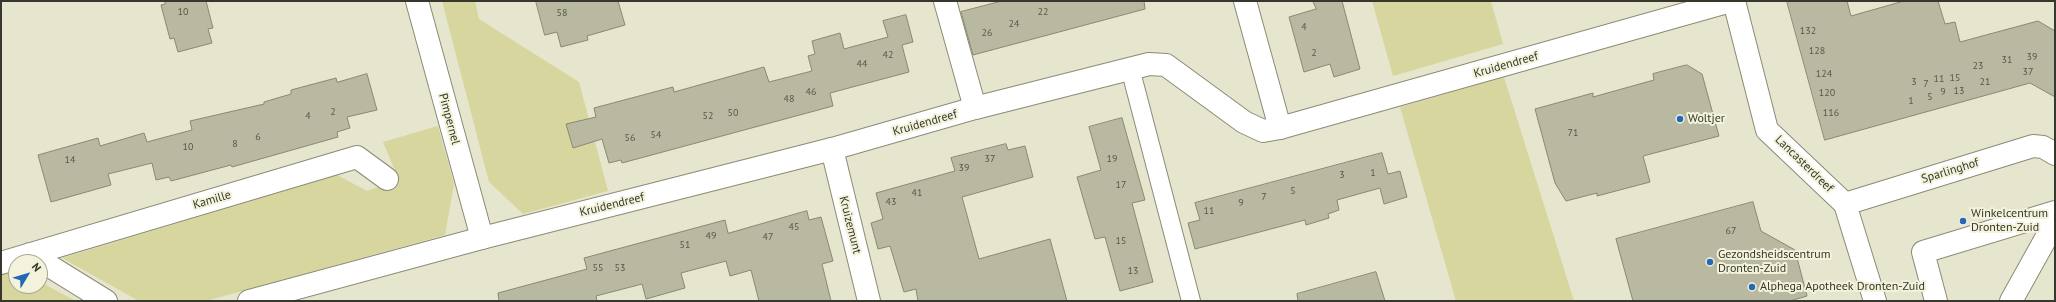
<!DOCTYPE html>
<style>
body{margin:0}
#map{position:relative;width:2056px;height:302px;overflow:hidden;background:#e6e5cd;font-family:"PT Sans",sans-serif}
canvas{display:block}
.frame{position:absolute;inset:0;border:2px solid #37372d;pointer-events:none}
.north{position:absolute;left:8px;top:254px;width:40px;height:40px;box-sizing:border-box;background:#f3f2da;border:1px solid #a8a795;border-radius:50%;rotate:52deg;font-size:11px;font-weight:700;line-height:16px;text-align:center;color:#37372d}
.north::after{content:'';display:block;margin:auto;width:14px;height:18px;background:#2568b9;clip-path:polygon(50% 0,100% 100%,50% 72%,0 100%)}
</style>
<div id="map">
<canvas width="2056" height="302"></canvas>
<div class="frame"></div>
<div class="north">N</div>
</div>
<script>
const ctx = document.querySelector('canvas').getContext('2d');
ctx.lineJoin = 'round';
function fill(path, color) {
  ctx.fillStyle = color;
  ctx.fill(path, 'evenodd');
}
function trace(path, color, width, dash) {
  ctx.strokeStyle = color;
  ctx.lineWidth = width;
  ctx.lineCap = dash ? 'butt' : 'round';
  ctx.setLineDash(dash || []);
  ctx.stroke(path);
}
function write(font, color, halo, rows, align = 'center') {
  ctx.font = font + ' "PT Sans",sans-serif';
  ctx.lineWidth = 4;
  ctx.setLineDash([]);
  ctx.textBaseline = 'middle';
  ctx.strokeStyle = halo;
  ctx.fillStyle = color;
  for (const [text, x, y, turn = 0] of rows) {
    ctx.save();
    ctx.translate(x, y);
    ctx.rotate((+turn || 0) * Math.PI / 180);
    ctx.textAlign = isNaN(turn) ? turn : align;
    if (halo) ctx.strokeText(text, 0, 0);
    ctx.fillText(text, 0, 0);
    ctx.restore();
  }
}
fill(new Path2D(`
 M442,1H475L479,19L579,82L608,191L523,214L489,182Z
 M1372,1H1491L1503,44L1393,76Z
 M1504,77L1574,301H1456L1400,107Z
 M438,126L454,184L445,235L206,301H139L62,258L337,175L367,191L399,180L383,142Z
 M16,271V286H40V282L76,301H1V275Z`), '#d8d69f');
const building = new Path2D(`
 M165,1H206L213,28L208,29L212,43L178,52L174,38L170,39L161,5L165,4Z
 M536,1H618L625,25L587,36L588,40L561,47L557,32L545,35Z
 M1002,1H1144L1145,9L973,55L961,12Z
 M1313,1H1342L1360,69L1334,77L1330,64L1304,72L1289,17L1316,9Z
 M1787,1H1847L1851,16L1904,1H1938L1945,24L1955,22L1960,42L2038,21L2055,31V97L2030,83L1825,140Z
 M906,15L913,42L902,45L909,72L830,93L833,106L622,163L621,160L609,163L602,139L573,148L566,124L596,117L594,108L673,87L674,92L764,67L769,82L812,71L808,56L815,54L812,41L840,33L844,49L888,37L883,21Z
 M1687,65L1702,74L1719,136L1643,156L1650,182L1597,196V193L1566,201L1555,183L1535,109L1593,93V97L1654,80L1653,74Z
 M367,74L377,110L347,117L350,128L337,132L338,137L232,167L231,165L171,181L169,177L156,180L152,163L108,174L111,185L51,202L38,155L98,138L100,146L144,133L147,142L192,130L190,121L264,104V102L291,94V90L336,78L337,82Z
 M1122,118L1145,200L1132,203L1153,282L1120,291L1105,237L1095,239L1077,177L1101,170L1089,127Z
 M1006,144L1008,150L1025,146L1033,177L962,197L979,259L1050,239L1067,301H918L916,289L904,292L890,246L878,249L871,223L883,219L876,193L955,171L951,158Z
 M1382,153L1388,174L1400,171L1407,197L1384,204L1380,188L1337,200L1339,210L1328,214L1329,218L1306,225L1305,220L1195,249L1188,223L1200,220L1195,203Z
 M1753,202L1761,231L1795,250L1807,296L1790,301H1633L1616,239Z
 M807,211L809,220L821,217L833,261L822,264L831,301H759L751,270L730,276L726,261L681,273L685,288L646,299L642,284L596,296L597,301H499L498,293L587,269L584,258L725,220L728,233Z
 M1376,272L1385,301H1298L1297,294Z`);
fill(building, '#b9b8a1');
trace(building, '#898872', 1);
const pedestrian = new Path2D(`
 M1130,68L1191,301`);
const minor = new Path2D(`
 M417,1L482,238
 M945,1L975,108
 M1245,1L1280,128
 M1734,1L1767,130L1845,204L1875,301
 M832,149L869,301
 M1845,204L2033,146L2043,147L2055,154
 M30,254L106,301
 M1,263L357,157L387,179
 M1936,301L1923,252L2055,212
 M2011,301L2055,222`);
const tertiary = new Path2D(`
 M249,301L482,238L832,149L975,108L1149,64L1166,65L1244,122L1263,131L1280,128L1731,1`);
trace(pedestrian, '#8c8b75', 20);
trace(minor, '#8c8b75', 24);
trace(tertiary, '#8c8b75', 24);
trace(pedestrian, '#fff', 18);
trace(minor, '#fff', 22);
trace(tertiary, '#fff', 22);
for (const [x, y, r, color] of [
 [1680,119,4,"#2568b9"],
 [1963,221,4,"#2568b9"],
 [1710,262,4,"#2568b9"],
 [1752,287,4,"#2568b9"]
]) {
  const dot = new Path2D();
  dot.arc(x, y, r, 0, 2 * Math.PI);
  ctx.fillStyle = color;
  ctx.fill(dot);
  trace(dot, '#f3f2da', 1.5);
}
write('10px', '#58574a', null, [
 ["10",183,12],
 ["22",1043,12],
 ["58",562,13],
 ["24",1014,24],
 ["4",1304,27],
 ["132",1808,31],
 ["26",987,33],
 ["128",1817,51],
 ["2",1314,53],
 ["42",888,55],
 ["39",2032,57],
 ["31",2007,60],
 ["44",862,64],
 ["23",1978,66],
 ["37",2028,72],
 ["124",1824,74],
 ["15",1955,78],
 ["11",1939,79],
 ["3",1914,82],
 ["21",1985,82],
 ["7",1926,84],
 ["13",1959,91],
 ["46",811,92],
 ["9",1943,92],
 ["120",1827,93],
 ["5",1930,97],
 ["48",789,99],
 ["1",1911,101],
 ["2",333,112],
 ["50",733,113],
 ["116",1831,113],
 ["4",308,116],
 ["52",708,116],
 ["71",1573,133],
 ["54",656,135],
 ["6",258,137],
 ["56",630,138],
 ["8",235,144],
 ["10",188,147],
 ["37",990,159],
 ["19",1112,159],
 ["14",70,160],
 ["39",964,168],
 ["1",1373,173],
 ["3",1342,175],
 ["17",1121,185],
 ["5",1293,191],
 ["41",917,193],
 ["7",1264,197],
 ["43",891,202],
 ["9",1241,203],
 ["11",1209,211],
 ["45",794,227],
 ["67",1731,231],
 ["49",711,236],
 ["47",768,237],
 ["15",1121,241],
 ["51",685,245],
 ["55",598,268],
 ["53",620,268],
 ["13",1133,271]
]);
write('12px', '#37372d', '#f3f2da', [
 ["Kruidendreef",1506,65,-16],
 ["Pimpernel",449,119,75],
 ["Kruidendreef",925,123,-16],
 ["Lancasterdreef",1804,164,44],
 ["Sparlinghof",1950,171,-17],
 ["Kamille",212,200,-16],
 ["Kruidendreef",612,205,-14],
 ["Kruizemunt",850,225,76]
]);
write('12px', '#37372d', '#f3f2da', [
 ["Woltjer",1688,119],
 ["Winkelcentrum",1971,214],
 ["Dronten-Zuid",1971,228],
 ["Gezondsheidscentrum",1718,255],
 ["Dronten-Zuid",1718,269],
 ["Alphega Apotheek Dronten-Zuid",1760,287]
], 'left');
</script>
